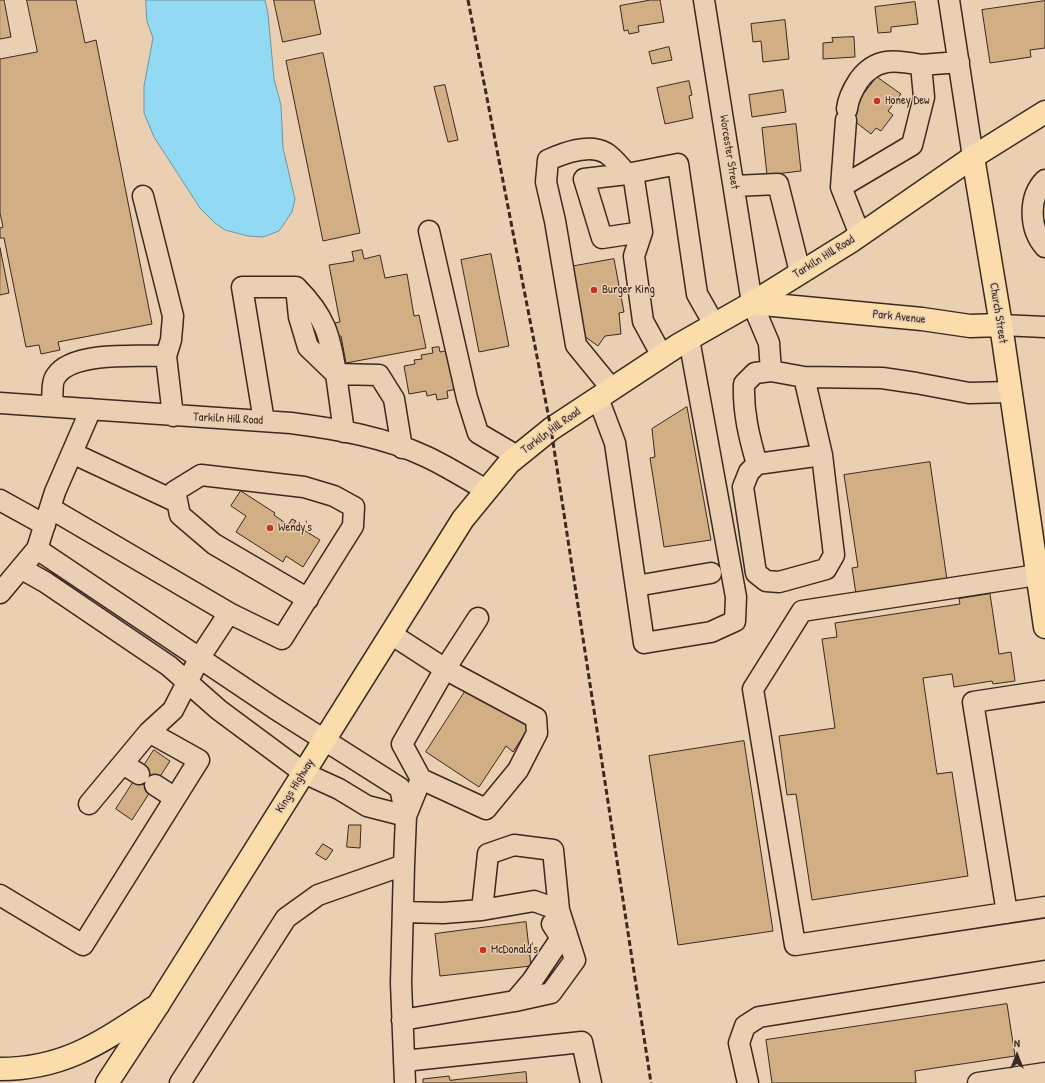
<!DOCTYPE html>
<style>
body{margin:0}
#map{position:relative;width:1045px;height:1083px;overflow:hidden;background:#ebcfb2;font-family:"Patrick Hand",sans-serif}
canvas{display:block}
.north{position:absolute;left:997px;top:1035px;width:40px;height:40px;-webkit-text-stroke:3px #ebcfb2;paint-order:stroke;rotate:0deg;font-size:11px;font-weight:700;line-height:16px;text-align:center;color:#3b2a1e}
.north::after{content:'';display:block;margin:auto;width:14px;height:18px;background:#3b2a1e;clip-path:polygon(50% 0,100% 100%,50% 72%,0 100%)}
</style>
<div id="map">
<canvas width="1045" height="1083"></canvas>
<div class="north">N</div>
</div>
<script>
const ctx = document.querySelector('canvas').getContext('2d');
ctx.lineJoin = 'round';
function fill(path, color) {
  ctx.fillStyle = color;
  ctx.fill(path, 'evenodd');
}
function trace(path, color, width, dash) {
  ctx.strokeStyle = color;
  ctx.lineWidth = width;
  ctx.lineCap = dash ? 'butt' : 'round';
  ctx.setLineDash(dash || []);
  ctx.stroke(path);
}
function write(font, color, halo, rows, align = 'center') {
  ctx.font = font + ' "Patrick Hand",sans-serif';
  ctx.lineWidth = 3;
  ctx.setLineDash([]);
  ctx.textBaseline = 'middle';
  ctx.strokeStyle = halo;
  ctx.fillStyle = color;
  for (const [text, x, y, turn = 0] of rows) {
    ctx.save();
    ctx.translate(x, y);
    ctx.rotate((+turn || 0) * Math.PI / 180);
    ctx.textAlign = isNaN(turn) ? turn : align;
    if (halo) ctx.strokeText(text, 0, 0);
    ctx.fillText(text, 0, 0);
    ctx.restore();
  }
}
const water = new Path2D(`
 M146,0H265L268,14L274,79L281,105L283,148L295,199L292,212L279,231L263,237L248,236L225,230L215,223L200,208L154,137L144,113V86L153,38L147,21Z`);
fill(water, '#92daf4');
trace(water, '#6f949e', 1);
const building = new Path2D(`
 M0,0H4L11,37L0,39Z
 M27,0H76L85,43L96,40L152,324L58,342L60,350L41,354L39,345L26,347L4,238H0V228L3,227L0,213V59L37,52Z
 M274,0H314L321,34L283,42Z
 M651,0H660L664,22L638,26L639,32L629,34L628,30L624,31L620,6Z
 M1045,1V48L1030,50L1031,57L990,63L982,10Z
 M915,2L918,24L891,27V32L878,33L875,7Z
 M785,20L789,59L763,62L761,41L753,42L751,24Z
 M854,37L855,57L823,59V43L833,42L832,38Z
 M669,47L672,60L652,64L649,52Z
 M323,53L360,233L323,241L286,61Z
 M877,77L901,94L888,111L893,115L881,131L876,128L871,134L853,120L852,109Z
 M689,81L692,95L689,96L693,118L665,124L657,88Z
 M445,85L458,140L448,142L434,87Z
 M783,90L786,112L752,117L749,95Z
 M796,124L801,171L767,175L762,128Z
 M0,248L9,293L0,295Z
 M362,250L364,259L380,255L385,278L407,274L414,316L419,315L426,348L346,363L341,336L332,337L329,324L340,322L329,265L354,261L352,252Z
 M491,254L509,346L479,352L461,260Z
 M614,259L624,312L619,313L621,334L605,336L598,346L580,333L564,268Z
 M439,347L440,352L449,350L457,389L447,391L448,398L437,400L436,394L427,396L426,391L409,394L404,366L415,364L414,360L422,359L421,355L433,353L432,348Z
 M687,407L711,540L664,547L650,458L655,457L652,429Z
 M930,462L947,580L856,594L852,568L858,567L844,475Z
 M241,491L275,513L274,515L288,525L292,519L296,521L294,524L320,540L303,567L286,556L283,562L236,532L246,516L231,506Z
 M990,594L999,654L1011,652L1015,681L993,684L992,681L954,687L952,674L923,678L937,774L952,772L968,876L812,900L796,794L787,795L779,736L835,728L822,639L837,637L835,623L960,604L959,599Z
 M468,687L529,727L513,752L506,746L479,787L426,752Z
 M744,741L773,931L678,945L649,756Z
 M154,750L170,761L132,820L116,809Z
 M349,825H361L360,848L347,847Z
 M323,844L333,850L326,860L316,854Z
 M526,922L531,966L440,976L435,934Z
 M1007,1004L1015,1056L915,1071L916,1083H772L766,1040Z
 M526,1072L527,1083H423V1079L449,1076L450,1080Z`);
fill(building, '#d1ae84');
trace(building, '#3b2a1e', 1);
const minor = new Path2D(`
 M704,0L752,303L769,343L771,371L755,373L744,384C743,412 749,437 757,464L822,455L804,377L771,371
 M949,0L973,157
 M847,109C848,99 853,89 859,80C876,57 895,60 921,65
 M633,173L642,232L602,238L584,179L627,174L678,164L697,294L714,324
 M1045,180C1028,197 1029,229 1045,247
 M734,186L778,184L800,272
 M841,187L846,120
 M143,196L173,316L171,340L166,356
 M429,231L467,398L478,433L517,456
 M642,232L634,256L639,292L643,321L662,356
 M860,235L841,187L912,145L924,97L921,65L959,62
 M296,287C325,316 330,335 336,374L379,375L394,399L402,448
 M1001,325L1045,327
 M804,377L882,378L916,383L969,393L1010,392
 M611,388L576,345L555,221L546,182L548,160C564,153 589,143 606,153C614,158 621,168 627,174
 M598,398L615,443L644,643L711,632L735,621L736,597L689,339
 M0,403L291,423C337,429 385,437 427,457C448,467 467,479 486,490
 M52,406C53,398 51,382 56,376C72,351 139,356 166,356L173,416
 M264,421L242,287H296L299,317L308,347L336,374L344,432
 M72,453L177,502
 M757,464L749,472L743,487L756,573L766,581L779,582L826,569L834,555L822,455
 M0,500L45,525
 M37,549L274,708L400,788L406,816L404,865L318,895L286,918L180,1083
 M22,569L45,582L169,666L219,710L304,773L339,789L367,806L406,816
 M1037,575L802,611L753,689L795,945L1045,907
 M636,586L711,573
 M0,593L37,549L55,492L91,409
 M229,613L282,639L353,526L354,507L334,496L304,487L201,475L175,491L180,515L214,544L308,599
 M391,634L445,669L478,618
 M123,764L139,774
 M155,785L175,798
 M89,804L149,732
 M406,816L421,779L402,744L445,669L536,718L537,733L518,770L486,809L421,779
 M404,865L401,983L405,1083
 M0,895L83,945L199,760L149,732L173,710L200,657L229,613L50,508
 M482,910L488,854L514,845L553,850L559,910
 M403,912L443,913L482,910L534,901L559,910L575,960L551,993L515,1001
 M1007,913L973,702L1045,691
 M402,1020L515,1001L532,981L561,938L552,924
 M404,1061L582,1042L591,1083
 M748,1083L739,1043L745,1026L759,1017L1045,971
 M978,1083L1045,1073`);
const major = new Path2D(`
 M973,157L1001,325L1045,627
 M752,303L922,319L970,326L1001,325
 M107,1083L158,1005L463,519L509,463L551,429L680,344L752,303L850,242L973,157L1045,112`);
const highway = new Path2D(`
 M0,1069C67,1069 104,1040 158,1005`);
trace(minor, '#3b2a1e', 23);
trace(major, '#3b2a1e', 25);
trace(highway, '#3b2a1e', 25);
trace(minor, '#ebcfb2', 20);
trace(major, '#fbddab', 22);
trace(highway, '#fbddab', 22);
trace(new Path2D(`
 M468,0L551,429L651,1083`), '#3b2a1e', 3, [6, 3]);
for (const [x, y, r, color] of [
 [877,101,4,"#c8321e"],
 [594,290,4,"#c8321e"],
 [270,528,4,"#c8321e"],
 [483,950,4,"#c8321e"]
]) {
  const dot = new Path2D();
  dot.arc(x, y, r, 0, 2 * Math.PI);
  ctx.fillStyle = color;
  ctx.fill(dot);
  trace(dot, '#ebcfb2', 1.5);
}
write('12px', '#3b2a1e', '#ebcfb2', [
 ["Honey Dew",885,101],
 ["Burger King",602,290],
 ["Wendy's",278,528],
 ["McDonald's",491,950]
], 'left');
write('12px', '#3b2a1e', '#ebcfb2', [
 ["Worcester Street",729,152,81],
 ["Tarkiln Hill Road",824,257,-32],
 ["Church Street",998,313,81],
 ["Park Avenue",899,317,6],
 ["Tarkiln Hill Road",228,419,3],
 ["Tarkiln Hill Road",551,431,-36],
 ["Kings Highway",295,786,-58]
]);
</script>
